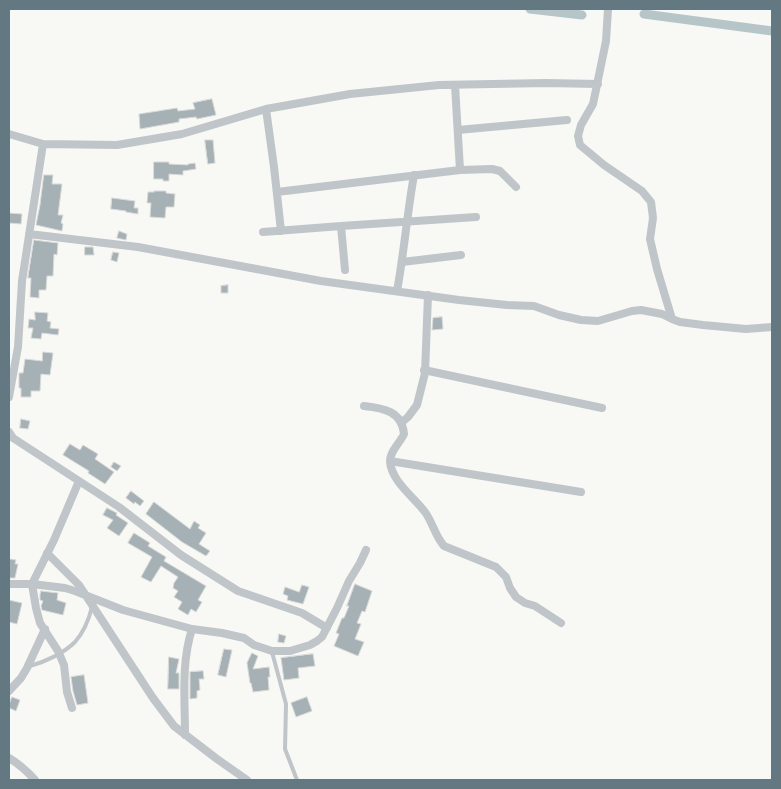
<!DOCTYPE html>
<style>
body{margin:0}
#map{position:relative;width:781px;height:789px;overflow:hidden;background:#f8f8f5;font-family:"Work Sans",sans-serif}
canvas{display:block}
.frame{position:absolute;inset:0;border:10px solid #637881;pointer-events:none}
</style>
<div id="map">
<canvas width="781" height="789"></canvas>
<div class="frame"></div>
</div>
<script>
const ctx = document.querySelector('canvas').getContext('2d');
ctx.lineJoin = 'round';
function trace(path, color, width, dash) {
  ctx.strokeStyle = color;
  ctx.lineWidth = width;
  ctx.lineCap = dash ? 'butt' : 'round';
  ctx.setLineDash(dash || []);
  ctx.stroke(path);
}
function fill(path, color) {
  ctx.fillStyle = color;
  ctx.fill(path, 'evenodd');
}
trace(new Path2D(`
 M530,9L582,15
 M644,14L772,31`), '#b6c6c8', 9);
const building = new Path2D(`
 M212,99L216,115L197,119L196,117L179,119V122L140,129L139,114L177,108L178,111L195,109L193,103Z
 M205,140H213L215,163L208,164Z
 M154,162H169V164L188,165V164L195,163L196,169L183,171V175L169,174V181H163V179H154Z
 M44,175H53L52,184H62L58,215H63L61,223L63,224L62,231L36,225L40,205Z
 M154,191H166V193L175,194L174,207H166L165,218L150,217L151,203H147L148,192H154Z
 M112,198L135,201L134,208H138V214L126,212V211L111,209Z
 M9,213L22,214L21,224L9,223Z
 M119,231L127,234L126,240L117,238Z
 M34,240L58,243L57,255L54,254L53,276H47L46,290H39V298L30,297L31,278H28Z
 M85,247H93L94,255H85Z
 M113,252L119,253L117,262L111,260Z
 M228,285V293H221V286Z
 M35,312L48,313L47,321L51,322L50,328L59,329L58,335L42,333L41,339L31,338L33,328H28L29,319L35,320Z
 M442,317L443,329L432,330L433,318Z
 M43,352L53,353L50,375L41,374L40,391H31V397H21V388H19V373H23L25,359L42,361Z
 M21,419L30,421L28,429L20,428Z
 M70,444L80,450L83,445L98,454L95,459L114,472L105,484L88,473L89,471L63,455Z
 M114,462L121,466L117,471L111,467Z
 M131,491L144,501L140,506L135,502L134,504L126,498Z
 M154,502L190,529L194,521L200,525L198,528L206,533L199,544L210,551L206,556L182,542L146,514Z
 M107,508L117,513L116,515L128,523L119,536L107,528L113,520L103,515Z
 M134,533L150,543L148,546L166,557L164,561L206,586L198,600L202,602L196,612L191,609L188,615L178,609L182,602L174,597L178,591L173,588L174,583L178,577L161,566L151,582L141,577L152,557L128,543Z
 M10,559L16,560L15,564H18L15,578H9Z
 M355,584L372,591L365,612L362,611L357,623L361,624L355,639L364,642L358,656L334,646L339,634L336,633L342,618H344L349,606H347Z
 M302,585L309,587L303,604L287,600L288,596L283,594L285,587L299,592Z
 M41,591L58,593L57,600L66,603L63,615L42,610L41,606L43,601L40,600V595Z
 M9,600L22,603L17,624L9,622Z
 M279,634L286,636L284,643L278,642Z
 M224,649L232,650L226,677L218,675Z
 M252,653L258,656L253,669L269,667L270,677H268L269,690L253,692L251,683H250L247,663Z
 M313,654L315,666L298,668L299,678L284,680L281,658Z
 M169,657L179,659L176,673H179V689H168Z
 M203,671L204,679H199L200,690L197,691V698L190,699V672Z
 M84,675L88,703L77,705L73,691L71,677Z
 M12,697L20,700L16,711L9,708V705Z
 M307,697L312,711L296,717L291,703Z`);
fill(building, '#a6b1b5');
trace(building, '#dad9d8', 1);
trace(new Path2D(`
 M272,652L286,704L285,749L297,780
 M30,666C45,662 64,653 75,642C83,633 89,619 92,607`), '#bfc5c8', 4);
trace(new Path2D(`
 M608,9L606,41L593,104L581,125L578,136L580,145L604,165L642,191L651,202L653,218L650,239L657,269L672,319L680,322L703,325L746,329L772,327
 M455,85L460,170
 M266,109L274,167L281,231
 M458,130L567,120
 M9,134L43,144L117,145L182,134L266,109L350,94L439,85L546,83L598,84
 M277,192L460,170L492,169L500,171L516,187
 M341,226L345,270
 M263,232L341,226L476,217
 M29,234L138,247L321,281L459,300L507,305L534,306L559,315L581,320L598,321L632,311L641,310L662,314L672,319
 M402,262L461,255
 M397,291C404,253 407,214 414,175
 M424,370L602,408
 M9,397L18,347L22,281L43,144
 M364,406C383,408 402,411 404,434C400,443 390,451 390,461C391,481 414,497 425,512C433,523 435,536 444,546L496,567L506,577L510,588L516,597L525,603L535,606L561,623
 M401,423L408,417L417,405L425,373L428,295
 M9,432L13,438L119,507L181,555L238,591L302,613L327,628
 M390,461L581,492
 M47,553L79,585L153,698L174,726L217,759L247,780
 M9,584H32L65,588L75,591L123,610L192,629L222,633L244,638L254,645L272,651H290L310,645L317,641L322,637L337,608L349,581L360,563L366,550
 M9,691L21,678L27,668L45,629
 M72,708L67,692L64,665L58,651L40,623L36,608L32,584L54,540L79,481
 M185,735C185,700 181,663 192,629
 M9,758C19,764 27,771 35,780`), '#bfc5c8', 8);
</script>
